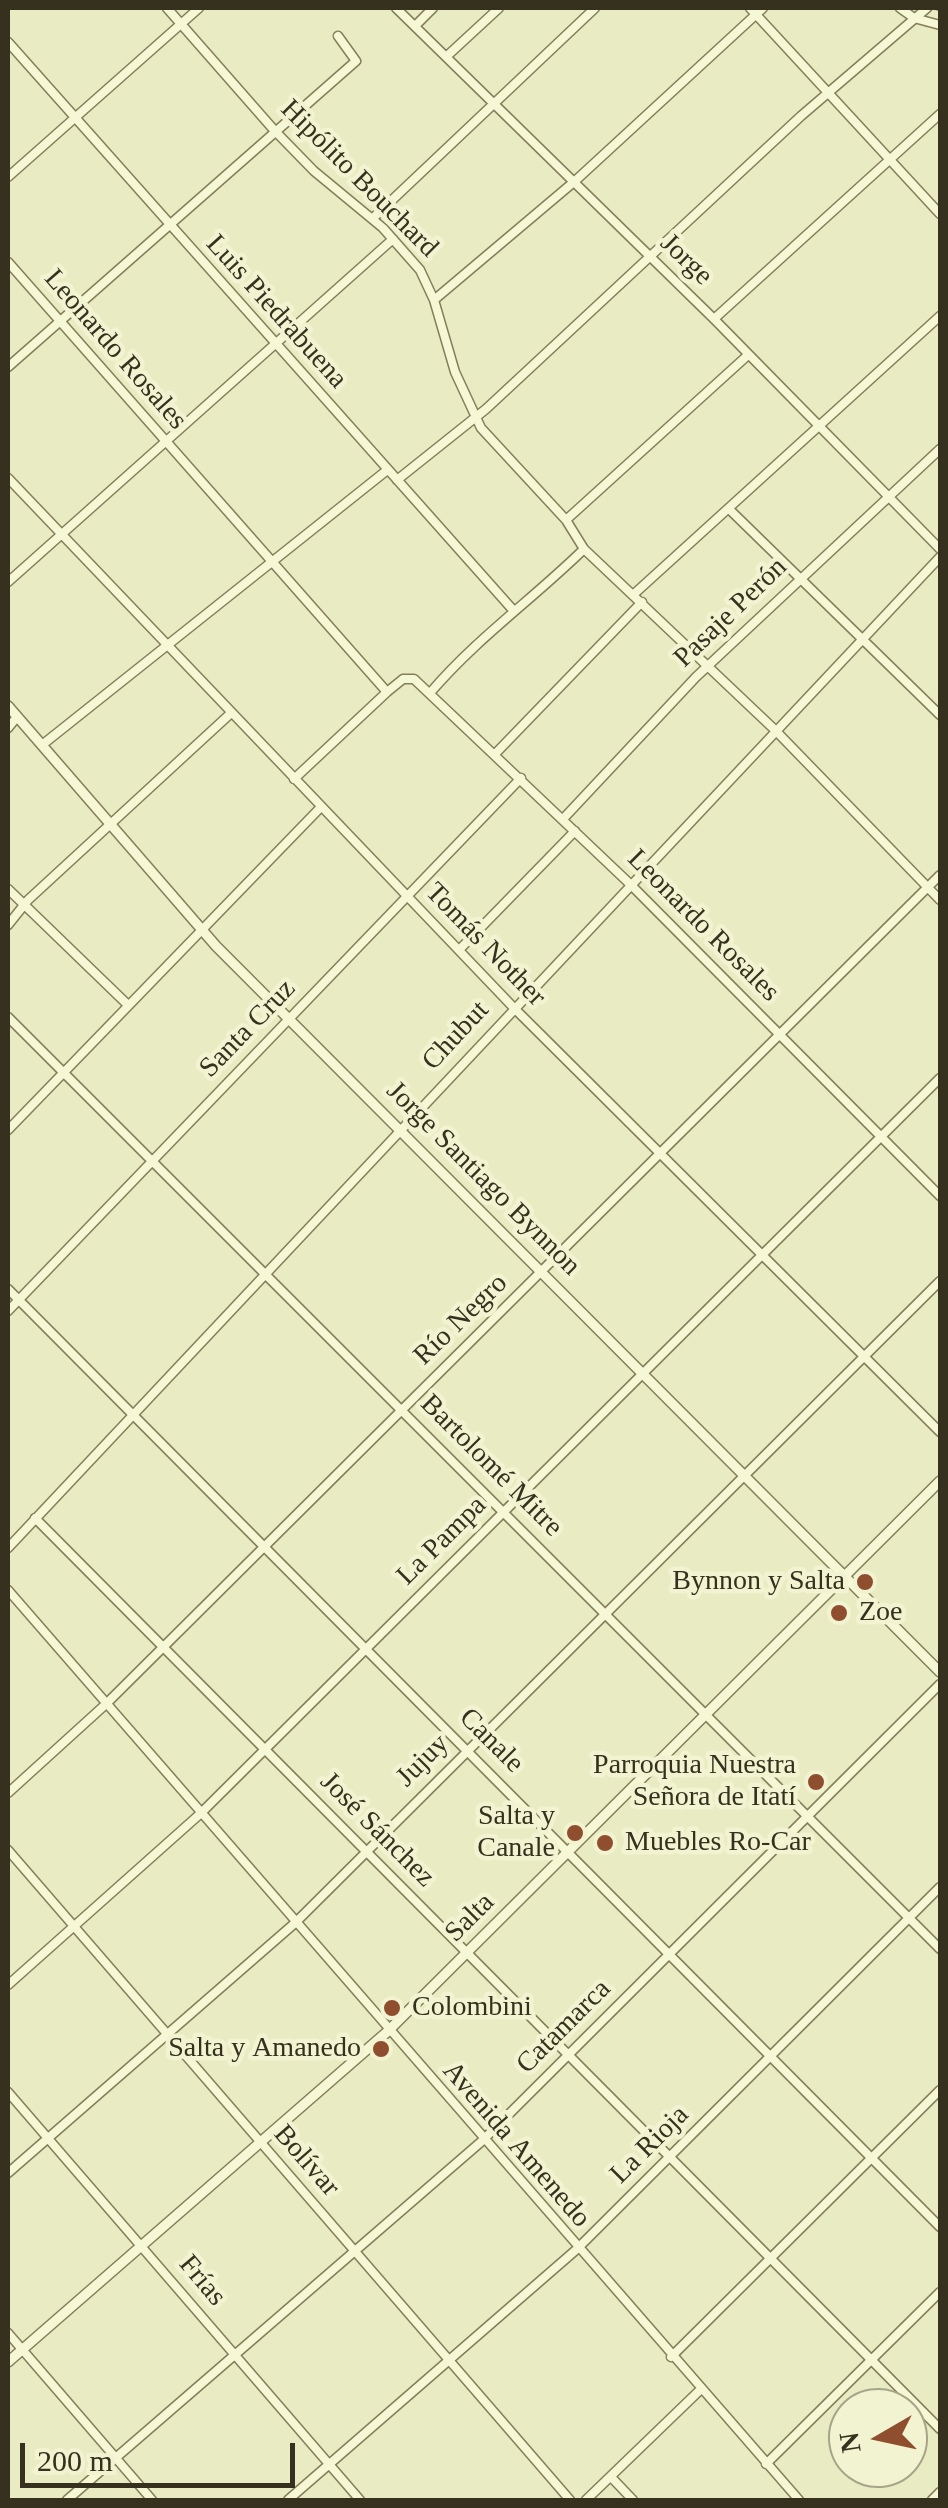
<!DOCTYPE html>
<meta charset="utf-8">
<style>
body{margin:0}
#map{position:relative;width:948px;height:2508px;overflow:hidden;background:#e9ebc2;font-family:"Times New Roman",serif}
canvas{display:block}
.frame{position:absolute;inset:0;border:10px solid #35311e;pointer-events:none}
.north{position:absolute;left:828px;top:2388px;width:100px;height:100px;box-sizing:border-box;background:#f1f3d1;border:2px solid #a6a589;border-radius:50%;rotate:261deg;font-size:28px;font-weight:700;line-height:40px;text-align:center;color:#35311e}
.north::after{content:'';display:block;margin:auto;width:35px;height:45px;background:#8f4f2e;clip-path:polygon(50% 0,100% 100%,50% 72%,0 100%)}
.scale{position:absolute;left:20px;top:2443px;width:275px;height:45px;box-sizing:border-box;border:5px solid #35311e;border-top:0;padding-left:12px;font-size:30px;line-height:35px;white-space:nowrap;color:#35311e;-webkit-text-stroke:8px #f1f3d1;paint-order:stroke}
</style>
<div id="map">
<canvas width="948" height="2508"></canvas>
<div class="frame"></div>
<div class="north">N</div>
<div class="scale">200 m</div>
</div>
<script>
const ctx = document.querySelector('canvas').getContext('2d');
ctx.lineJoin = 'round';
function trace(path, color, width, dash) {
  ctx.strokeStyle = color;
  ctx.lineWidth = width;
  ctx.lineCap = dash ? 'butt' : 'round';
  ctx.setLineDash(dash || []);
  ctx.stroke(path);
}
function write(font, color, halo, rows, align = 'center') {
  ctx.font = font + ' "Times New Roman",serif';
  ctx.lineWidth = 9;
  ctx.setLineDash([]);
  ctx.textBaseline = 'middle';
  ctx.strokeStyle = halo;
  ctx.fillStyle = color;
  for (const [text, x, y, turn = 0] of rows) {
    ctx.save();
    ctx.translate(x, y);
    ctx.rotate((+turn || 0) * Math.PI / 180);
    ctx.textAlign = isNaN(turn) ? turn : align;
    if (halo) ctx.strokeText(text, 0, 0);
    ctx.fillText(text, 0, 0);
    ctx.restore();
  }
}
trace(new Path2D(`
 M932,8L940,10`), '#6c888b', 2.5);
const minor = new Path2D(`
 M167,8L274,130L314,171L383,228L420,270L434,300L455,372L481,428L566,520L584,549L775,730L940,900
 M396,8L714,319L940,549
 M750,8L940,214
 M900,8L914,18L940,25
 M415,26L433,8
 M8,42L513,610
 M447,56L499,8
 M8,177L199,8
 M372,219L595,8
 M8,262L387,692
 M434,300L575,181L763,8
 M714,319L940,114
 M8,367L356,61L338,36
 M8,478L514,1008L940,1432
 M397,480L486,409L801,116L927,8
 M729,509L940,715
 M566,520L748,355
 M8,582L393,239
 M634,594L940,316
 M430,693C477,638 533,599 584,549
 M8,728L17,717
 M42,745L386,471
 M495,754L642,602
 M294,779L387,692L403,679H414L630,884L940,1196
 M563,819L696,677L940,449
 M8,889L128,1005
 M8,925L28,900L230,714
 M459,950L575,831
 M8,1017L940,1949
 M8,1130L320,808
 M8,1289L940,2227
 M8,1311L521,778
 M35,1518L940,2429
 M8,1548L940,557
 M8,1590L799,2500
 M8,1793L106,1704L940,875
 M8,1850L570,2500
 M8,1985L200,1814L940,1078
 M8,2092L360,2500
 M8,2173L295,1923L940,1281
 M8,2333L152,2500
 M671,2357L940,2090
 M766,2464L940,2292
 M611,2477L633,2500
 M67,2500L482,2141L940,1684
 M288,2500L577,2249L940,1887
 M586,2500L699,2391
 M932,2500L940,2492`);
const tertiary = new Path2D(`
 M8,706L216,946L940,1672
 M8,2362L387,2032L940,1481`);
trace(minor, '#847f5a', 11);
trace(tertiary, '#847f5a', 12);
trace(minor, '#f5f7d5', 8);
trace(tertiary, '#f5f7d5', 9);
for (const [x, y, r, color] of [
 [865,1582,10,"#8f4f2e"],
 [839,1613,10,"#8f4f2e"],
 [816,1782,10,"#8f4f2e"],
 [575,1833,10,"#8f4f2e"],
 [605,1843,10,"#8f4f2e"],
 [392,2008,10,"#8f4f2e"],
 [381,2049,10,"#8f4f2e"]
]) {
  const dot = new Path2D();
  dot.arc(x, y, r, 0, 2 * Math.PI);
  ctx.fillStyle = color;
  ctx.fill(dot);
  trace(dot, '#f1f3d1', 4);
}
write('28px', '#35311e', '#f1f3d1', [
 ["Hipólito Bouchard",359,179,45],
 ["Jorge",686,260,44],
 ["Luis Piedrabuena",276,312,48],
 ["Leonardo Rosales",115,350,49],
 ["Pasaje Perón",731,613,-44],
 ["Leonardo Rosales",703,926,45],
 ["Tomás Nother",485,945,46],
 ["Santa Cruz",248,1029,-46],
 ["Chubut",456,1036,-47],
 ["Jorge Santiago Bynnon",483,1179,45],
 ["Río Negro",461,1320,-44],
 ["Bartolomé Mitre",491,1466,45],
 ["La Pampa",442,1541,-45],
 ["Canale",491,1741,45],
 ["Jujuy",423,1761,-45],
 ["José Sánchez",377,1830,45],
 ["Salta",470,1918,-45],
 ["Catamarca",564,2027,-45],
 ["Avenida Amenedo",516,2145,49],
 ["La Rioja",650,2145,-45],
 ["Bolívar",306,2161,49],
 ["Frías",202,2281,50]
]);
write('28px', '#35311e', '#f1f3d1', [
 ["Bynnon y Salta",845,1582],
 ["Zoe",859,1613,"left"],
 ["Parroquia Nuestra",796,1766],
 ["Señora de Itatí",796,1798],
 ["Salta y",555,1817],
 ["Canale",555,1849],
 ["Muebles Ro-Car",625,1843,"left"],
 ["Colombini",412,2008,"left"],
 ["Salta y Amanedo",361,2049]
], 'right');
</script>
